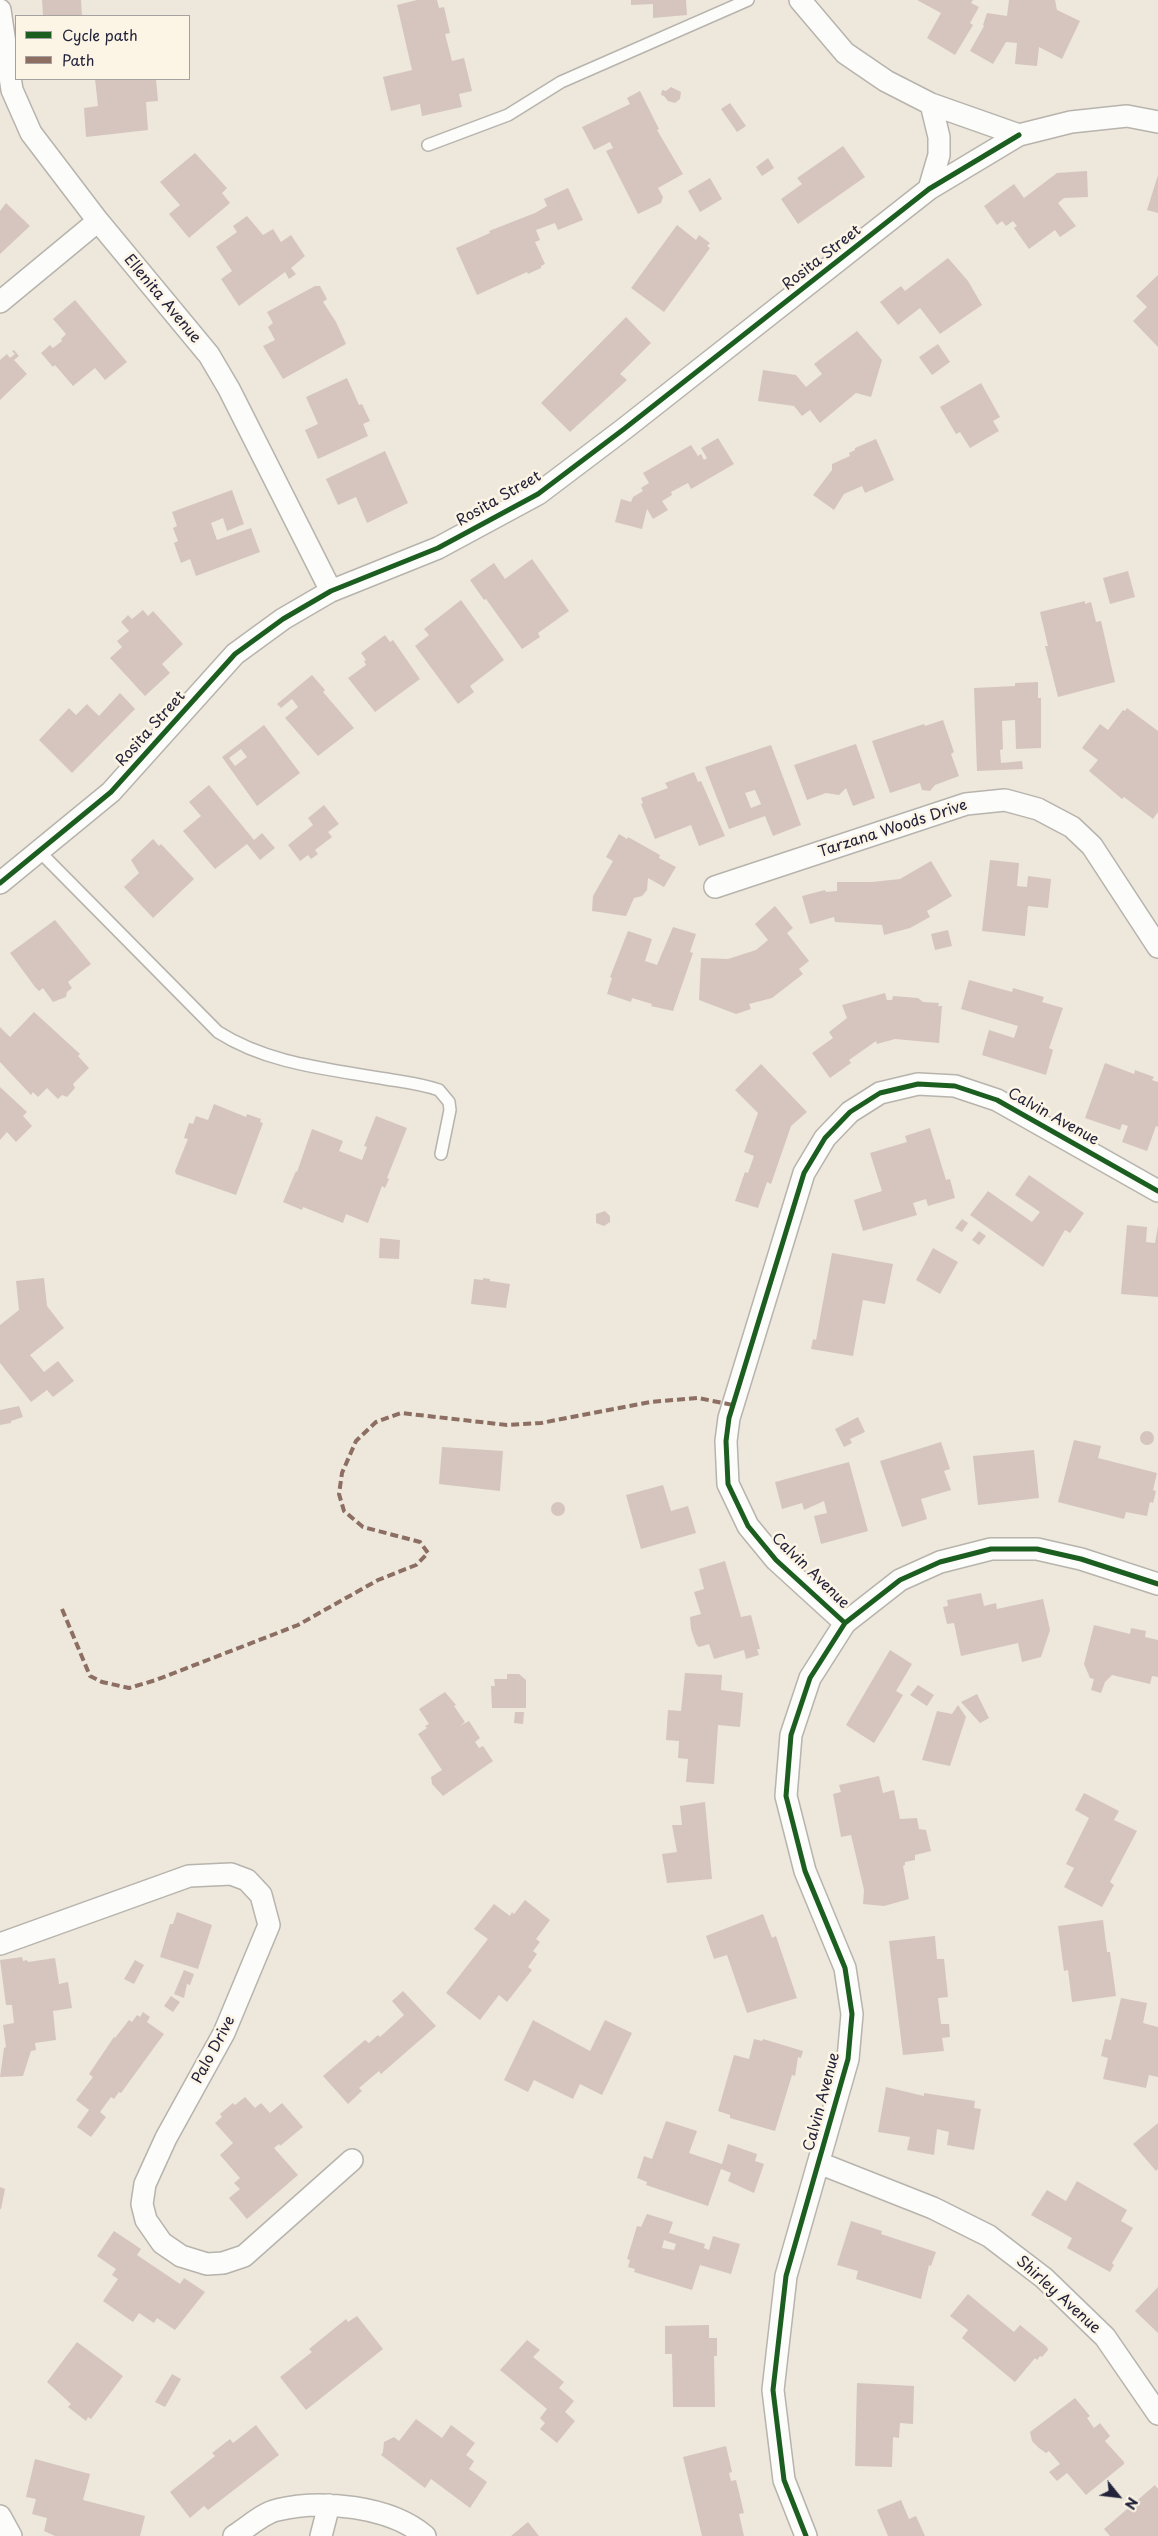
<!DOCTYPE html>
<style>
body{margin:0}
#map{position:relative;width:1158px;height:2536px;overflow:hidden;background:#ede8db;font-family:"Playpen Sans",sans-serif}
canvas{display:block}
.legend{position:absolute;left:15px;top:15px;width:175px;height:65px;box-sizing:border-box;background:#fcf5e5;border:1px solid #a5a1a1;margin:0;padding:6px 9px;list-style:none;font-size:15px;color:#22223b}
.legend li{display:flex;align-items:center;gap:10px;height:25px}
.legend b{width:25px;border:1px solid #a5a1a1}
.north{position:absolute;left:1093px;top:2471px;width:50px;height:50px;-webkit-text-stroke:4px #fcf5e5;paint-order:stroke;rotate:119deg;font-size:14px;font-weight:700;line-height:20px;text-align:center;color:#22223b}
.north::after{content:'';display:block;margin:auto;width:18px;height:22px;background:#22223b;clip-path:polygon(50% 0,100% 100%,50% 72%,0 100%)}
</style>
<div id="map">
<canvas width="1158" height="2536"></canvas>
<ul class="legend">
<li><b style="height:6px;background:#1b5e20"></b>Cycle path</li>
<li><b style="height:6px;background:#8d6e63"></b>Path</li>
</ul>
<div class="north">N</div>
</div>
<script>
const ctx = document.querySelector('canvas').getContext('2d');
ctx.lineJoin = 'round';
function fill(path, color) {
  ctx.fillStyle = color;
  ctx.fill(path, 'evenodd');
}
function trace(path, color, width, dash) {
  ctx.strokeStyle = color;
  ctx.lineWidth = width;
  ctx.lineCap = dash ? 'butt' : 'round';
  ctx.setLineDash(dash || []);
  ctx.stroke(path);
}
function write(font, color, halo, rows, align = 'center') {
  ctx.font = font + ' "Playpen Sans",sans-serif';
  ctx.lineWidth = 5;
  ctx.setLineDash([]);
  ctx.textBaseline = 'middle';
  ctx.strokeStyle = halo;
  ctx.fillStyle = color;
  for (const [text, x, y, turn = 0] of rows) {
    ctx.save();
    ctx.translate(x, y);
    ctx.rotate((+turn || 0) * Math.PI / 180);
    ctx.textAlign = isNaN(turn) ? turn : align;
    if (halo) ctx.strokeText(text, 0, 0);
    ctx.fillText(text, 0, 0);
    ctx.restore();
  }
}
fill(new Path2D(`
 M42,0H81L82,16H43Z
 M417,0H437L439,8L444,7L450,33L445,34L452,61L464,58L472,91L459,94L462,107L422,116L420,104L391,111L383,77L412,70L397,5Z
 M631,0H686L687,15L653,18V4L631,5Z
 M917,0H973L971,3L979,7L970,23L973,25L955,55L927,38L941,13Z
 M1009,0H1055L1057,10L1080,21L1062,59L1039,47L1037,66L1015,64L1017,43L1006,42L993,64L970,51L984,26L983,25L987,13L1007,16Z
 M95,79H156L158,101L146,102L148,130L86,137L84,108L98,106Z
 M671,87L681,92L680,99L675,103L668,101L664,96L661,95L662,90L666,91Z
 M640,91L659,129L657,130L683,174L658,188L663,197L661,203L638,214L606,151L613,148L610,142L594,150L582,127L630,104L627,98Z
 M730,103L746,126L737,132L721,109Z
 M843,146L865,177L798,224L781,199L802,184L797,178Z
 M195,153L227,188L222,193L230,203L189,238L169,214L180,205L160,182Z
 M768,158L774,168L762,176L756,167Z
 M1087,171L1088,197L1064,198L1058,203L1076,226L1060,237L1055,230L1029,249L1014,228L1017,226L1013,221L1006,226L1002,221L997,225L984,206L1014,184L1024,198L1057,173Z
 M1158,175V213L1147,210Z
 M710,178L722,199L700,212L688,191Z
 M568,188L583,220L558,230L555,223L536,230L540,240L535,242L545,264L541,266V268L528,274L527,272L477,295L456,248L490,233L489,231L535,213L547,206L544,199Z
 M6,203L30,226L0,254V211Z
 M247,216L263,235L273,229L281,242L291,235L305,256L291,268L296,274L289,279L285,272L239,306L221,279L232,271L216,247L237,232L233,226Z
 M677,225L696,240L699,235L710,243L707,246L710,248L664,312L631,288Z
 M948,258L968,281L982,305L940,334L920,308L898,325L880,302L901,286L905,291Z
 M1158,275V347L1133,321L1147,307L1136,296Z
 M315,286H320L327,299L323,302L336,322L346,344L283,379L263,346L275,340L268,327L273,323L267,312Z
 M75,300L127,362L105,380L95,368L73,386L55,365L53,367L41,353L50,345L53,348L62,341L61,339L66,334L53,319Z
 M626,317L651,343L620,374L627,380L570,432L541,403Z
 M857,331L882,360L871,397L856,393L820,423L810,410L802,416L794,406L758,401L763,370L796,375L806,387L822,374L814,364Z
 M938,344L950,362L932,375L919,357Z
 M14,350L19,356L14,360L27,374L0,400V360L7,354L10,358L15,354L12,351Z
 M347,378L359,405L362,404L370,421L363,424L368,436L318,459L305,430L318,424L306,397Z
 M981,383L1000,417L993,421L999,431L970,448L960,432L956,434L940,407Z
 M718,438L734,464L691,489L688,483L671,492L672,495L662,501L668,510L653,519L647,509L642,529L615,522L621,499L631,502L633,497L643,491L641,488L649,483L643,473L691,445L698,456L701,454L704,460L707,458L701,448Z
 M876,439L894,480L865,493L862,486L844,494L834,510L813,495L832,470V464L850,456L849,453L855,450V448Z
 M385,451L408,503L367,523L356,497L338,505L326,479Z
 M232,490L244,524L227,531L223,518L211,523L217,540L251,528L260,552L196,576L190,559L181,563L174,543L178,541L173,528L177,526L172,512Z
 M532,559L569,611L538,633L540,637L522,649L486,599L484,600L470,580L494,563L505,579Z
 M1128,571L1135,597L1110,604L1103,578Z
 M461,600L504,660L470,686L474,692L458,704L415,646L429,635L424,629Z
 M1085,601V604L1091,602L1096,622L1101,621L1115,682L1058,697L1045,646H1048L1040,612Z
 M143,610L148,616L153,611L183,644L162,664L170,673L145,696L110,658L122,647L117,641L129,631L121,622L128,615L132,619Z
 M385,635L390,642L393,640L420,679L375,712L348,678L366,665L364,661L366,660L361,653Z
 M312,675L325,690L323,692L354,728L318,756L285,718L298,707L292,699L281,708L277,704Z
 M1038,682V698H1041V748L1016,749L1015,720L1002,721L1003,749L1000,750L1001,763L1022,761L1023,769L977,771L974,688L1015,686V683Z
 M120,693L135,709L72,773L39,740L69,708L76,715L87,704L99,716Z
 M1127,708L1158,731V812L1153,819L1124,797L1122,799L1089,771L1098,760L1082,748L1100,724L1108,730L1123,710L1125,711Z
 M943,720L954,752L951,754L959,776L935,785L930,791L922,790L920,783L890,793L872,741L924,724L925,726Z
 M264,725L300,773L257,806L222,757ZM241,749L247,757L235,766L229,758Z
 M856,744L875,798L853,806L846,788L839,795L826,793L807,800L794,765Z
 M771,745L801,825L773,836L765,816L729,829L705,767ZM755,790L761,804L751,808L745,793Z
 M694,772L698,782L701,781L725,836L699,846L691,825L655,839L641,804L643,803L641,798L668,788L665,783Z
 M209,785L254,840L262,833L275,848L260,860L247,844L215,869L183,831L201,816L189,802Z
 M324,805L339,824L328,832L332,837L315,850L318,854L311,859L308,855L300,861L288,845L313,825L308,818Z
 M619,834L627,839L628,837L660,855L659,858L676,867L664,887L648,878L647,890L642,896L634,898L626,916L592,911L593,896L613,861L606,857Z
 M153,839L159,846L161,844L194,879L153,918L124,887L139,873L131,860Z
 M990,860L1019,863L1017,886L1027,887L1028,876L1051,879L1048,908L1028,906L1025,936L982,931Z
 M931,861L952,896L927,911L930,917L910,928L884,935L882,925L835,922L834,917L810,924L802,896L825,890L826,892L837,891V882H872L900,879Z
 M775,906L793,928L787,933L809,961L799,969L803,974L772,998L749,1004L751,1009L736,1014L699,1000L701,958L728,959L756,950L768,940L755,924Z
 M55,920L91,964L68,982L72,988L67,992L66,997L53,1002L43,988L39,991L35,987L10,953Z
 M673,927L696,934L690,952L693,953L673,1011L651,1006L652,1004L632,998L631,1002L607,994L612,978L610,977L628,931L652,939L645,961L657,965Z
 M948,930L952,946L935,950L931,934Z
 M969,980L1012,992L1013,988L1044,997L1042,1002L1063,1008L1049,1048L1053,1050L1046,1075L982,1055L989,1030L1014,1038L1018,1026L961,1009Z
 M885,993L887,1000H892L893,996L918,998L923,1002L939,1003L938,1006H942L939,1043L895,1039L877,1044L876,1041L849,1060L851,1063L830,1078L812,1053L833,1038L829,1032L847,1018L842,1005Z
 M34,1012L80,1054L78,1056L89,1068L73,1084L75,1088L67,1097L62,1095L58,1099L47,1088L38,1097L33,1092L31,1095L0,1062V1027L10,1037Z
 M1105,1063L1134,1074L1135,1070L1154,1077L1152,1080L1158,1082V1127L1156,1126L1147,1151L1122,1142L1128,1126L1122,1124L1120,1130L1085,1118Z
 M761,1064L807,1112L791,1126L771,1184L767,1182L758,1208L735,1201L745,1172L748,1173L754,1156L744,1152L758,1113L735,1090Z
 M0,1087L27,1112L23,1116L32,1126L16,1142L7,1132L0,1140Z
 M214,1104L246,1117L247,1114L261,1119L260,1122L263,1123L236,1195L176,1174L175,1171L188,1139L184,1138L189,1123L193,1124L196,1116L208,1120Z
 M376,1116L407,1128L387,1178L389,1179L385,1188L382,1186L368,1223L346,1214L343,1223L303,1207L302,1210L283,1202L296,1171L297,1172L312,1129L343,1141L339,1151L362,1160L367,1147L364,1146Z
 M930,1128L946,1180L950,1179L955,1198L928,1206L926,1199L913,1203L917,1215L863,1231L854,1200L882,1191L870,1153L907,1142L905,1136Z
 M1029,1175L1084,1213L1070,1233L1065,1230L1043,1267L970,1215L988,1191L1032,1222L1040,1212L1015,1195Z
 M605,1211L610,1216V1222L604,1226L596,1223V1214Z
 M962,1219L968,1223L962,1232L955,1228Z
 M1127,1225L1147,1227L1146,1242L1155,1243L1158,1226V1297L1121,1294Z
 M979,1231L986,1236L979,1245L972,1240Z
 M380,1238L400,1240L399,1259L379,1258Z
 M933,1248L958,1262L940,1294L916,1280Z
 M832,1253L893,1264L885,1304L863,1300L853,1356L811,1349L813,1339L816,1340Z
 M44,1278L47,1306L64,1328L30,1355L44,1372L58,1361L74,1381L53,1397L47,1390L31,1402L0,1363V1325L19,1310L16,1281Z
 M483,1278L490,1279V1281L510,1284L506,1308L471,1304L474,1279L483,1280Z
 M19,1406L23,1417L11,1421V1423L0,1425V1410Z
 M858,1417L865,1432L850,1439L852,1443L844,1447L835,1429Z
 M1140 1438a7 7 0 1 1 14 0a7 7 0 1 1-14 0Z
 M1074,1440L1101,1446L1098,1458L1157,1473L1153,1490L1156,1491L1153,1503L1150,1502L1147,1516L1126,1512L1124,1519L1058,1502Z
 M941,1442L950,1469L944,1471L951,1490L921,1499L927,1519L902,1527L880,1461Z
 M442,1447L503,1451L500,1491L439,1484Z
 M1034,1450L1039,1498L978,1505L973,1456Z
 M849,1462L868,1531L821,1544L814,1516L827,1513L824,1501L804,1510L802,1503L782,1509L775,1482Z
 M663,1485L671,1511L688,1506L696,1533L641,1549L626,1495Z
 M551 1509a7 7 0 1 1 14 0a7 7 0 1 1-14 0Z
 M725,1561L741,1617L751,1615L760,1649H757L759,1655L746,1659L744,1650L714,1659L709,1644L699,1647L696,1644L691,1629L690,1617L701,1614L694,1592L704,1589L699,1569Z
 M981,1593L984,1606L996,1603L997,1609L1043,1599L1050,1630L1041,1657L1022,1662L1018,1643L961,1656L954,1623L947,1624L943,1607L948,1606L947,1600Z
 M1094,1625L1130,1634L1131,1628L1146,1631L1145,1637L1158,1640V1677L1152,1676L1150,1684L1112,1675L1105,1682L1101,1693L1091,1690L1094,1679L1090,1678L1084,1664Z
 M890,1650L912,1664L896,1691L903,1695L874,1743L846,1725Z
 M685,1673L722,1675L721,1690L743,1693L740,1727L718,1725L714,1784L686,1782L688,1759L678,1758L679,1741L666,1740L668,1710L681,1711Z
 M507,1674H519L526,1680V1708H492L491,1686H495L494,1679H507Z
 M918,1685L934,1695L927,1706L910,1695Z
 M445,1692L456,1705L454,1706L465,1722L460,1726L469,1721L480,1738L475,1742L479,1748L483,1746L493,1761L443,1796L432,1784L431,1777L442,1770L418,1734L427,1728L425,1726L429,1724L419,1709Z
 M977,1694L989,1718L980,1723L961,1702Z
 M958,1705L966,1717L950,1766L922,1760L937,1711L952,1714Z
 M515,1712H524L523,1724L514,1723Z
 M879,1776L883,1793L894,1790L900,1819L917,1818L919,1829L926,1830L931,1851L915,1855V1860L905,1862V1865L903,1866L909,1899L884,1906L863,1904L864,1890L851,1835L841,1837L833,1794L841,1792L839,1785Z
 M1084,1793L1119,1811L1114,1820L1137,1831L1110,1882L1114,1885L1102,1907L1064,1887L1074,1868L1066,1864L1089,1818L1075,1810Z
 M705,1802L712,1879L667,1883L662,1854L677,1852L672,1825H682L680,1806Z
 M525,1900L550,1920L536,1939L540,1942L533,1951L537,1954L528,1967L532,1970L507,2002L499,1995L480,2020L446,1993L488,1939L474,1929L494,1904L510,1916L512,1912L514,1914Z
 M177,1912L212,1925L198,1969L160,1957L170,1924H173Z
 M763,1914L772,1938L776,1936L797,1998L747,2013L727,1955L714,1959L706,1936Z
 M1103,1920L1107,1952H1110L1116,1996L1072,2002L1068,1970L1064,1971L1058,1926Z
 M935,1936L937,1959H944L948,1997L938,1998L941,2024H949L950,2037L942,2038L944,2051L903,2055L889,1941Z
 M22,1957L23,1961L27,1960L28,1962L55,1958L59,1984L68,1982L72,2008L53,2011L56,2040L35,2043L36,2050L31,2051L23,2076L0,2077L4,2048L6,2047L3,2025L14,2023L12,2005H6L0,1960Z
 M135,1960L144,1965L134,1984L124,1979Z
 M184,1970L194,1974L190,1985L187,1984L184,1998L174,1994Z
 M403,1991L436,2026L381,2074L379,2071L359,2088L362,2091L348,2104L323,2076L365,2040L369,2043L378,2035L380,2037L404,2015L392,2001Z
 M171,1996L180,2002L173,2012L164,2006Z
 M1121,1998L1147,2003L1143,2023L1158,2027V2077L1149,2075L1146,2088L1103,2079L1108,2058L1101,2056L1105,2039L1111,2040Z
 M143,2012L150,2017L147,2022L164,2034L121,2093L119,2092L114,2099L111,2097L100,2112L106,2117L91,2137L77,2127L89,2110L76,2100L93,2077L89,2074L114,2037L115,2038L129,2020L132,2022L137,2015L140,2017Z
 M533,2020L590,2051L605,2020L632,2033L602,2095L580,2084L573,2099L534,2080L528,2092L504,2080Z
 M754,2039L762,2041L763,2039L803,2051L801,2058L798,2057L795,2076L792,2075L775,2131L730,2118V2115L718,2111L734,2055L749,2059Z
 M886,2087L924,2096V2093L975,2101L974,2108L981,2109L974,2150L947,2145L949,2132L937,2129L934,2155L907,2150L910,2137L878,2132Z
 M245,2097L255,2108L261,2103L270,2113L282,2103L303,2127L280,2146L279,2144L274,2148L298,2175L247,2219L229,2198L240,2189L234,2183L240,2178L220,2155L233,2143L215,2123L222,2117L220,2114L233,2103L235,2105Z
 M666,2121L697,2131L689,2153L722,2164L728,2144L757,2154L755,2161L764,2164L754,2193L728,2181L731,2173L721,2169L708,2206L646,2185L647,2182L637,2178L644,2156L652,2159Z
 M1158,2123V2169L1156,2171L1133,2144Z
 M1077,2181L1127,2210L1121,2221L1133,2228L1112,2263L1114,2265L1110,2272L1067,2248L1072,2238L1031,2215L1047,2190L1066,2201Z
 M0,2187L5,2189L1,2209H0Z
 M647,2214L673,2222L669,2233L705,2244L704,2248L709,2250L713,2236L740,2244L731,2274L700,2265L692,2290L634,2272L635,2269L628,2267L630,2260L627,2259L637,2226L641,2227ZM664,2240L676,2244L674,2250L662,2248Z
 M851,2221L882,2231L881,2234L936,2252L931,2266L929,2265L921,2299L856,2279L858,2271L837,2265Z
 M114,2231L141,2249L137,2255L180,2284L184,2278L205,2292L175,2330L157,2318L154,2323L139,2313L133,2322L103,2301L118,2279L112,2275L116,2269L97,2256Z
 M1158,2287V2333L1135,2311Z
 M968,2294L1014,2332L1020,2325L1047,2347L1048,2350L1042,2357L1040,2356L1037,2360L1035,2358L1015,2382L962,2338L968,2330L950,2316Z
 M357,2316L383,2349L306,2410L280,2377L312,2352L309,2349L346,2319L348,2322Z
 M709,2325V2338H717V2356H714L715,2407H673L672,2354H665V2326Z
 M527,2340L540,2350L533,2357L564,2382L559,2388L574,2401L565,2412L575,2421L557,2443L540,2429L545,2423L540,2418L547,2409L500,2370Z
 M77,2342L123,2376L91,2419L88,2417L86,2421L68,2407L71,2404L47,2382Z
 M172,2374L181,2379L165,2407L155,2402Z
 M857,2383L914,2386L913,2424L900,2423L899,2438L893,2437L892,2467L855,2466Z
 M1075,2398L1090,2416L1087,2418L1094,2428L1100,2423L1110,2436L1105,2441L1124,2462V2464L1086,2495L1067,2473L1057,2481L1049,2472L1060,2464L1049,2451L1046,2453L1039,2448L1032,2441L1030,2432Z
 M416,2419L442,2438L451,2425L475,2443L466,2455L474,2461L469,2469L487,2482L470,2508L431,2479L425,2488L381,2455L383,2452L384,2442L394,2437L399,2441Z
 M256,2425L279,2455L208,2510L204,2506L190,2518L170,2492L215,2456L212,2453L230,2439L233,2443Z
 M726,2446L732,2472L729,2473L731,2481L736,2480L744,2513L739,2514L744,2536H702L683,2457Z
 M35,2459L90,2474L83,2500L145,2516L140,2536H55L44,2531L47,2518L32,2514L36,2499L26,2497Z
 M1155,2485L1158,2489V2536H1110L1104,2529Z
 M901,2500L909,2519L916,2516L925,2536H888L877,2510Z
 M528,2522L539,2536H511Z`), '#d6c5be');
const service = new Path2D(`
 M428,145L508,115L561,82L748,0
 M39,851L218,1032C268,1064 329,1069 386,1079C404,1082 422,1084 439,1090L449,1102L450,1110L441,1154`);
const minor = new Path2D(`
 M800,0L845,53L886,81L931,104L1019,135L1071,122L1127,116L1158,122
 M0,10L12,90L31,133L98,221L209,355L229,389L331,591
 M929,189L939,155V137L931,104
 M0,302L98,221
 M0,883L111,792L235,654L283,619L331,591L438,548L538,494L624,429L929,189L1019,135
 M715,887L966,804L1005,800L1038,809L1072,827L1092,846L1158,947
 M845,1623L776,1560L748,1526L728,1484L726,1441L729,1418L804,1173L825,1138L850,1112L880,1093L918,1084L955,1086L997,1100L1158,1191
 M0,1944L189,1876L231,1874L247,1880L261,1895L269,1925L224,2033L166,2138L145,2184L142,2204L146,2220L162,2243L181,2256L207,2264L223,2263L244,2256L352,2160
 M819,2163L933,2208L989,2236L1044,2278L1105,2337L1158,2414
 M0,2516L11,2536
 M234,2536C247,2528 263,2513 277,2510C321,2499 390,2506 425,2536
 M321,2536L329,2505
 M806,2536L784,2480L773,2390L786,2276L848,2059L852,2014L845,1968L805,1871L786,1796L791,1735L810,1678L845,1623L900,1580L940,1562L991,1549H1037L1081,1559L1158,1584`);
trace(service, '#b7b3ad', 14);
trace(minor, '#b7b3ad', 24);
trace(service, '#fcfcfa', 11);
trace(minor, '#fcfcfa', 21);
trace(new Path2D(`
 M62,1609L90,1676L102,1682L129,1688L156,1680L298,1625L378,1580L416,1565L428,1553L420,1542L363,1527L344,1511L339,1494L342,1473L356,1441L376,1422L401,1413L507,1425L541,1423L650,1402L698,1398L733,1405`), '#8d6e63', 4, [8, 4]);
trace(new Path2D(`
 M0,883L111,792L235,654L283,619L331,591L438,548L538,494L624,429L929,189L1019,135
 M845,1623L776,1560L748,1526L728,1484L726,1441L729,1418L804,1173L825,1138L850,1112L880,1093L918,1084L955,1086L997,1100L1158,1191
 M806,2536L784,2480L773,2390L786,2276L848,2059L852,2014L845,1968L805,1871L786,1796L791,1735L810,1678L845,1623L900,1580L940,1562L991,1549H1037L1081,1559L1158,1584`), '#1b5e20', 5);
write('15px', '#22223b', '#fcf5e5', [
 ["Rosita Street",822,258,-38],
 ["Ellenita Avenue",162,299,50],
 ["Rosita Street",499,499,-30],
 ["Rosita Street",151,729,-48],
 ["Tarzana Woods Drive",893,829,-18],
 ["Calvin Avenue",1053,1117,29],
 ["Calvin Avenue",810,1571,44],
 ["Palo Drive",214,2050,-62],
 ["Calvin Avenue",822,2102,-75],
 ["Shirley Avenue",1058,2295,42]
]);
</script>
